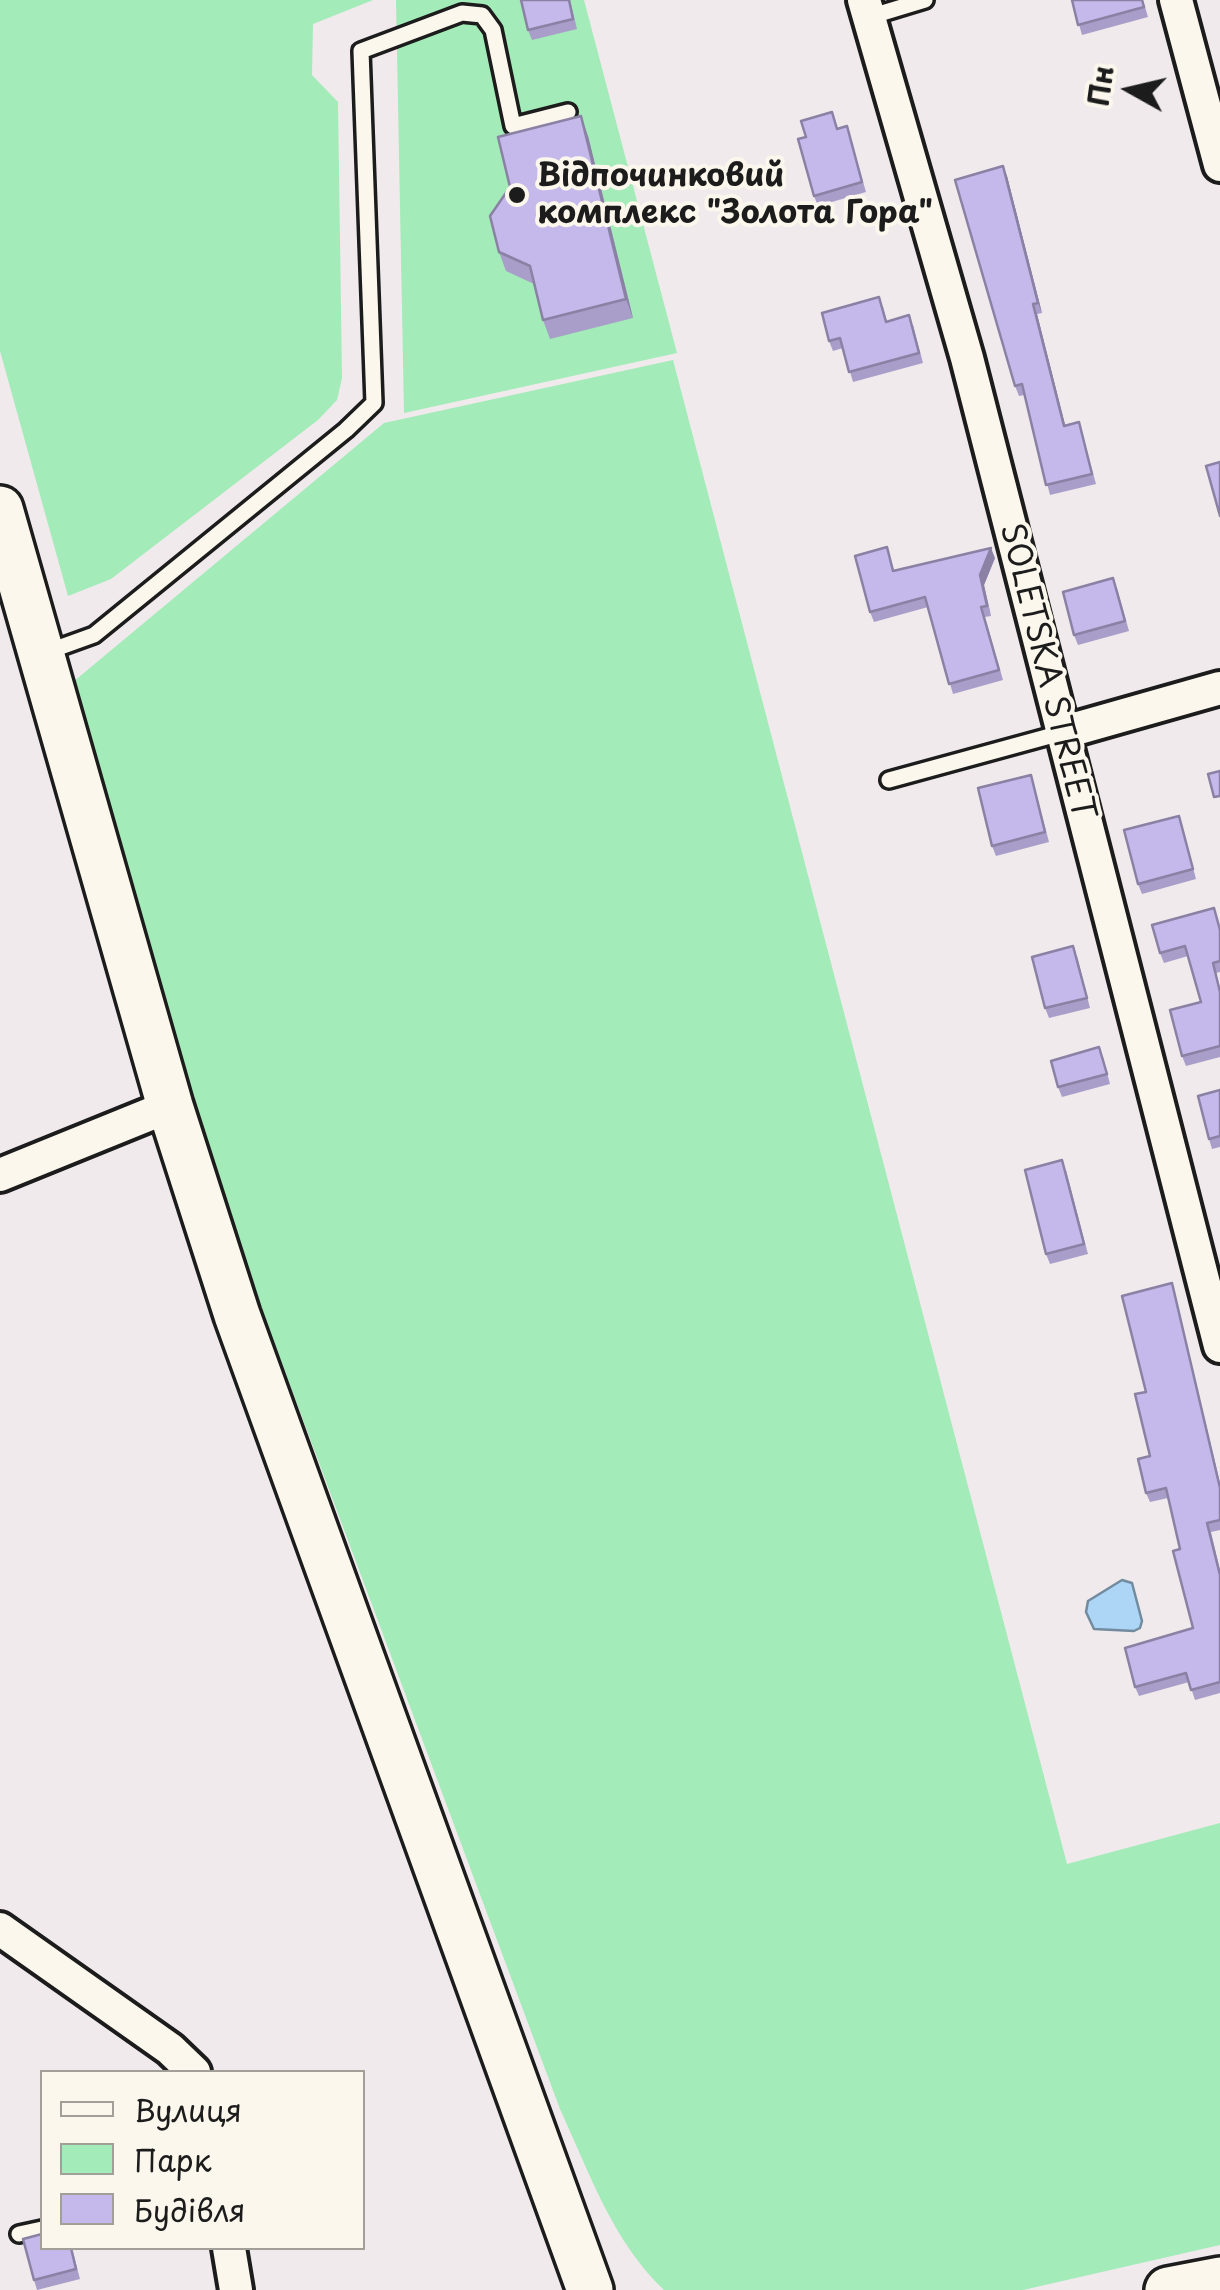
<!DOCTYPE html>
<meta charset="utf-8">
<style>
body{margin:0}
#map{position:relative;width:1220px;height:2290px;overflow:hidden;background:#f0eaec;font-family:"Playpen Sans",sans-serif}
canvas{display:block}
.legend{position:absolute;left:40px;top:2070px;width:325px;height:180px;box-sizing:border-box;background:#fbf7ec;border:2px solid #a29f99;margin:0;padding:12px 18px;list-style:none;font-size:30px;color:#1c1c1c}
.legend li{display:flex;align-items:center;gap:20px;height:50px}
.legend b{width:50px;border:2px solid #a29f99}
.north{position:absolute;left:1080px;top:40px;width:100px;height:100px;-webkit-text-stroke:8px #fbf7ec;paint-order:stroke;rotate:278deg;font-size:28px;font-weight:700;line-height:40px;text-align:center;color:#1c1c1c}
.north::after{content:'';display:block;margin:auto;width:35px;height:45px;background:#1c1c1c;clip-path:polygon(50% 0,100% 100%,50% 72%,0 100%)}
</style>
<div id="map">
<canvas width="1220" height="2290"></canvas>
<ul class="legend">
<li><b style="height:12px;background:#fbf7ec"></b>Вулиця</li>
<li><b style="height:28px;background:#a3ebb8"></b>Парк</li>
<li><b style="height:28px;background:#c5b8ea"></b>Будівля</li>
</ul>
<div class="north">Пн</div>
</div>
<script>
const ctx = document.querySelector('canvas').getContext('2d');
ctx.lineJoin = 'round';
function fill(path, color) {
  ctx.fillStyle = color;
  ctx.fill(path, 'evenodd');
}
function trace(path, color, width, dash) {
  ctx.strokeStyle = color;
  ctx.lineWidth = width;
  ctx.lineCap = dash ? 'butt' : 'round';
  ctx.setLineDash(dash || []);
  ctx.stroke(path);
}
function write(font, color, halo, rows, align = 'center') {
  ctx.font = font + ' "Playpen Sans",sans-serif';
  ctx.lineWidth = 8;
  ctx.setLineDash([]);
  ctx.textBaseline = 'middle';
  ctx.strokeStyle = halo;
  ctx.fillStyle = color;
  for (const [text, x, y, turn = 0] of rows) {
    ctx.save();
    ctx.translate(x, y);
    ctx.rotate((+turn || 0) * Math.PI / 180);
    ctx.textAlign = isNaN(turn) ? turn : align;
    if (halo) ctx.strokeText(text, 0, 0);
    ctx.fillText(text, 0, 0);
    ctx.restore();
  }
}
fill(new Path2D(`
 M0,0H373L313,24L312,75L338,102L342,378L337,400L318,420L111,579L68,596L0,351Z
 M396,0H584L677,353L404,413Z
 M673,360L1067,1864L1220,1823V2245L1023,2290H664C613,2242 589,2172 560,2109L211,1173L90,776L93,751L73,682L384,423Z`), '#a3ebb8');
const water = new Path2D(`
 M1122,1580L1132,1583L1142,1621L1140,1628L1134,1631L1094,1629L1086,1612L1088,1601Z`);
fill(water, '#acd5f6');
trace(water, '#728b9f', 2.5);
const service = new Path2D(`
 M869,17L925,0
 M44,653L94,635L346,430L374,403L361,51L462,13L482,15L493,30L513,126L568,112
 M889,780L1061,733
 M19,2234L42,2229`);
const minor = new Path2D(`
 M864,0L967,358L1220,1346
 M1176,0L1220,165
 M1061,733L1220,688
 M0,1175L170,1106
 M0,1929L170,2049L194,2072
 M229,2248L236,2290`);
const secondary = new Path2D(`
 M0,509L170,1106L237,1315L590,2290
 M1168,2290L1220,2280`);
trace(service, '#1c1c1c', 22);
trace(minor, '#1c1c1c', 40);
trace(secondary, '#1c1c1c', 52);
trace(service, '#fbf7ec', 15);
trace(minor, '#fbf7ec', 32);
trace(secondary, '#fbf7ec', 45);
fill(new Path2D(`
 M570,0L577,29L532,40L528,30Z
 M1072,0H1143L1148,17L1082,35Z
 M847,126L866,192L818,206L814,196Z
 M588,136L633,318L550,339L543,320L534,284L506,271L499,252Z
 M1007,176L1042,313L1037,314L1065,426L1079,422L1096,484L1050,495L1024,395L1019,396L1015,386Z
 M883,307L887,321L913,325L923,363L853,382L843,348L833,351L829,341Z
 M887,547L894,570L995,558L984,585L991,616L985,617L1003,680L953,694L928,607L874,622L870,612Z
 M1117,588L1129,631L1078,645L1074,635Z
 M1034,785L1049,842L996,856L992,846Z
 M1182,826L1196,879L1142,894L1138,884Z
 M1220,927V972L1216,973L1220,988V1057L1186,1066L1182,1056L1201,1002L1188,956L1164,963L1160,953Z
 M1077,956L1090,1008L1049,1018L1045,1008Z
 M1103,1057L1110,1084L1062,1097L1058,1087Z
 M1220,1090V1147L1212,1149L1209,1139Z
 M1066,1170L1088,1254L1050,1264L1046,1254Z
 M1172,1283L1220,1483V1530L1211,1532L1220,1570V1693L1195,1700L1189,1682L1139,1696L1135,1687L1193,1628L1180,1549L1168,1498L1150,1502L1146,1493L1150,1456L1146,1392Z
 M72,2248L80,2279L37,2290L34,2280Z`), '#a99ec9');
fill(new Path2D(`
 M581,116L588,136L633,318L626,299Z
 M1003,166L1007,176L1042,313L1038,303Z
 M1033,304L1037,314L1068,436L1064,426Z
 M991,548L995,558L984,585L991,616L980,575Z
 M1172,1283L1175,1293L1220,1488Z`), '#8a81a4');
const building = new Path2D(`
 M521,0H569L573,19L528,30Z
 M1072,0H1142L1144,7L1078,25Z
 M832,112L837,129L847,126L862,182L814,196L798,139L806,137L801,121Z
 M581,116L626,299L543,320L530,266L499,252L490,216L510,187L498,137Z
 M1003,166L1038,303L1033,304L1064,426L1079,422L1092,474L1046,485L1022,384L1015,386L955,180Z
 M879,297L886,322L909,315L919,353L849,372L840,338L829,341L822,313Z
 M1220,462V516L1206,466Z
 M887,547L893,571L991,548L980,575L987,606L981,607L999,670L949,684L925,597L870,612L855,556Z
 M1113,578L1125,621L1074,635L1063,592Z
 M1220,771V796L1214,797L1208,774Z
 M1031,775L1045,832L992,846L978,788Z
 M1179,816L1193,869L1138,884L1124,830Z
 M1214,908L1220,930V961L1213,963L1220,992V1046L1182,1056L1170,1010L1201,1002L1185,946L1160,953L1152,925Z
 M1073,946L1087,998L1045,1008L1032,957Z
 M1099,1047L1107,1074L1058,1087L1051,1061Z
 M1220,1090V1136L1209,1139L1198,1096Z
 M1062,1160L1084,1244L1046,1254L1025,1170Z
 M1172,1283L1220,1488V1520L1207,1523L1220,1575V1682L1191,1690L1186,1673L1135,1687L1125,1648L1193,1628L1173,1551L1180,1549L1166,1488L1146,1493L1138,1459L1150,1456L1135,1394L1146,1392L1122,1296Z
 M42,2234V2248H71L76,2269L34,2280L23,2239Z`);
fill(building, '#c5b8ea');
trace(building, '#8a81a4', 2.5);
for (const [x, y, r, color] of [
 [517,195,10,"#1c1c1c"]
]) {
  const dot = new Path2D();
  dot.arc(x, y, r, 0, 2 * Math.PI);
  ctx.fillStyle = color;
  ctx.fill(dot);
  trace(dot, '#fbf7ec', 4);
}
write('bold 32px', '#1c1c1c', '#fbf7ec', [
 ["Відпочинковий",537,177],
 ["комплекс \"Золота Гора\"",537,214]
], 'left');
write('32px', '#1c1c1c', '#fbf7ec', [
 ["SOLETSKA STREET",1046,672,76]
]);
</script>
